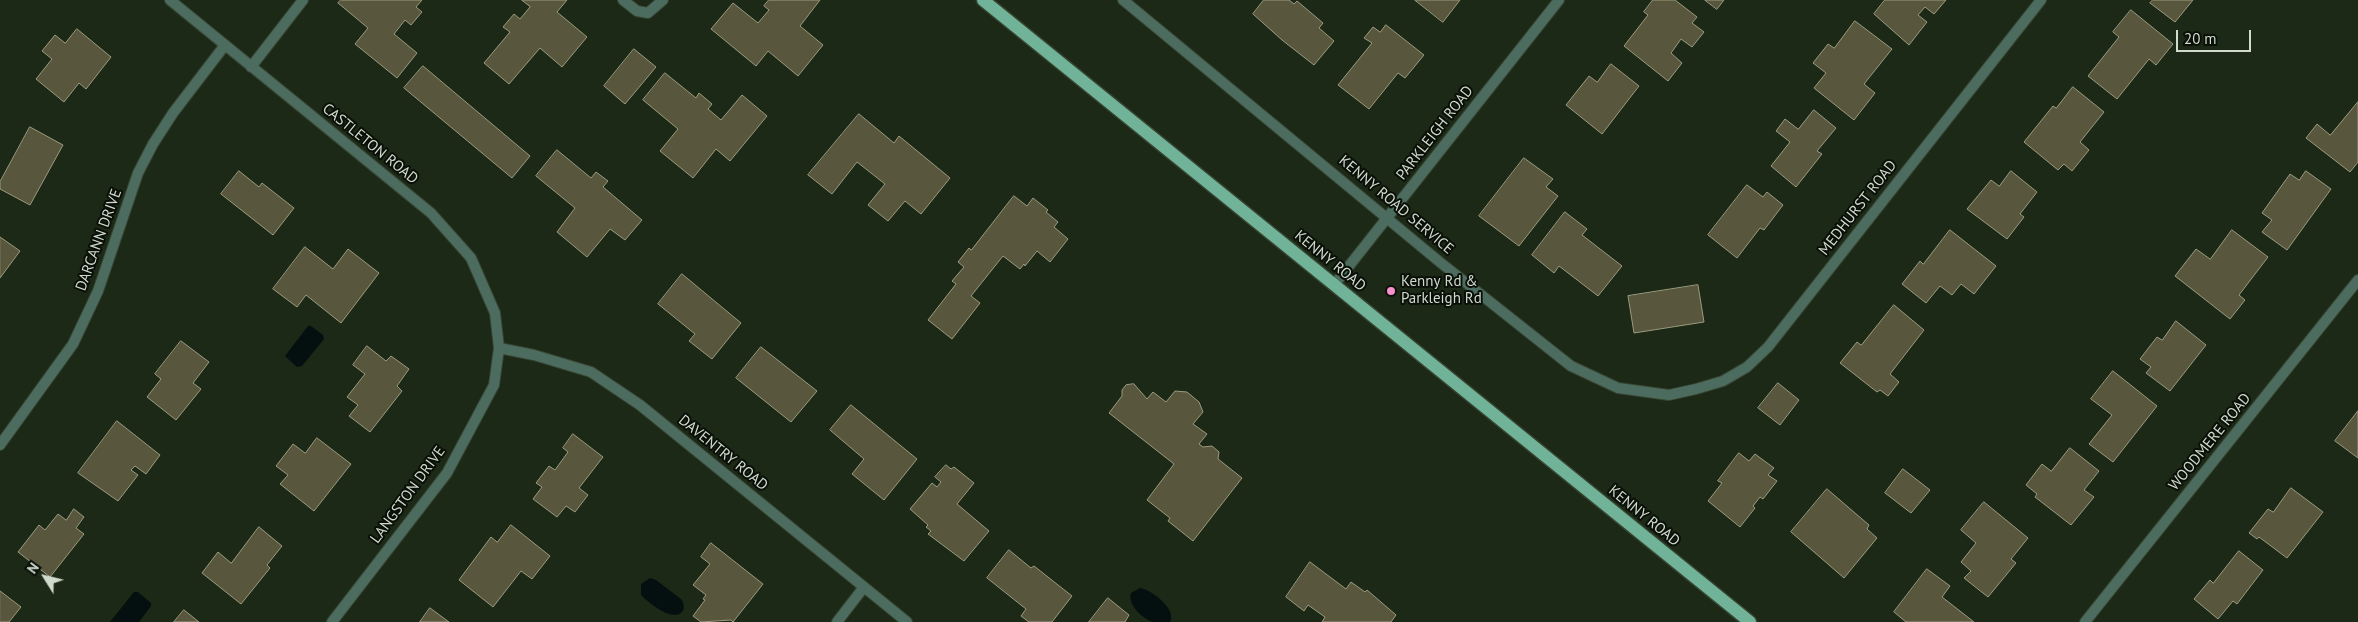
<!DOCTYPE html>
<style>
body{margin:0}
#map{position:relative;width:2358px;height:622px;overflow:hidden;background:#1b2916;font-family:"PT Sans",sans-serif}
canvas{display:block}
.north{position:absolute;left:20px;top:552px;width:50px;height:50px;-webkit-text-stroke:4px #0a1008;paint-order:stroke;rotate:306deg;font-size:14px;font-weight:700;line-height:20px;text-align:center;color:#d0dacd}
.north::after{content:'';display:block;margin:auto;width:18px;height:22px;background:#d0dacd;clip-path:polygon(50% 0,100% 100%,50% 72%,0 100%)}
.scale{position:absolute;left:2176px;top:30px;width:75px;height:22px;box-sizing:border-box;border:2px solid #d0dacd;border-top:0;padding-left:6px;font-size:15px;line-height:18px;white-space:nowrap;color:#d0dacd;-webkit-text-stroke:4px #0a1008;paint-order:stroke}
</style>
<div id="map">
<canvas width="2358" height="622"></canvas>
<div class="north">N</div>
<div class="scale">20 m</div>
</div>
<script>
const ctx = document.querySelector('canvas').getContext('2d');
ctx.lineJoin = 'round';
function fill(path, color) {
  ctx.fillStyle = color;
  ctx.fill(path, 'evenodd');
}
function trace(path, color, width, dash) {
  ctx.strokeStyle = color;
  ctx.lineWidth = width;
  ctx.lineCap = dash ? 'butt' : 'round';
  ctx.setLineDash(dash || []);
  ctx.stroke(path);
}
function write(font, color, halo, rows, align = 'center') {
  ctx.font = font + ' "PT Sans",sans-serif';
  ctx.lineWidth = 4;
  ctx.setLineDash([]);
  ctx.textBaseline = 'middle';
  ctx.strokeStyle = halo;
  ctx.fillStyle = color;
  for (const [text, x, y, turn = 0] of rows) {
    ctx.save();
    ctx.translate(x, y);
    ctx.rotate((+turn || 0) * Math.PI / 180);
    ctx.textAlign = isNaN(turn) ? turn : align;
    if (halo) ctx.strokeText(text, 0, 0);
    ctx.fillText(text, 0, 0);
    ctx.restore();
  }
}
fill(new Path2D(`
 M308,326H311L323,335L324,339L302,366L297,367L285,356Z
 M650,578L656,580L682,600C684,605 685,608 682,612C672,622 649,603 641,595V584Z
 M1140,588C1152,590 1177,609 1170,622C1165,622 1159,622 1154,622C1143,620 1127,604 1131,593Z
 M134,592H138L151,603V606L139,622H110Z`), '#040f0f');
const building = new Path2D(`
 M341,0H422L416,7L422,12L411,25L405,20L394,34L417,53L397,78L355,44L368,28L338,3Z
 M522,0H567L557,12L587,37L562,67L540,48L509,84L484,63L510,32L503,27L514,14L520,19L530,7Z
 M769,0H820L800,26L823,45L798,76L768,51L756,66L711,29L733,3L758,23L769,10L764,6Z
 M1264,0H1289L1294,4L1297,1L1323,23L1319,28L1334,41L1314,65L1282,40L1253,14Z
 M1415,0H1460L1443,22Z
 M1653,0H1675L1697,17L1692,23L1704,32L1692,47L1681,39L1671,53L1682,63L1668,81L1624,46L1648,15L1644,12Z
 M1705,0H1724L1717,9Z
 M1885,0H1946L1934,14L1925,7L1918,15L1927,22L1909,45L1874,14Z
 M2153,0H2193L2175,22L2150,3Z
 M2131,10L2173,44L2156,65L2149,59L2117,99L2088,76L2119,37L2113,32Z
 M1855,21L1892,49L1864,84L1875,93L1854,120L1814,88L1826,73L1813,63L1828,44L1834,48Z
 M1386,25L1424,55L1405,78L1398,73L1369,109L1338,85L1372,43L1364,38L1373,27L1380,32Z
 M77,29L111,57L86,89L79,83L64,102L36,79L52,59L42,51L55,35L65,43Z
 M634,49L656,67L625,104L604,86Z
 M1611,64L1639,86L1602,134L1566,105L1589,76L1597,82Z
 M423,66L530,156L512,178L404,88Z
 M665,73L696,98L699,93L712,104L708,109L721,120L742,95L767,116L730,161L716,149L693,178L660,151L678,129L643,100Z
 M2073,87L2104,112L2080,142L2089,150L2072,171L2064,164L2058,170L2024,142L2053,106L2056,108Z
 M2358,102V162L2350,172L2306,138L2317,124L2330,135Z
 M1814,110L1836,128L1817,151L1822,154L1796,187L1771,166L1790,142L1776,131L1785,119L1798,129Z
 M859,114L894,143L899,136L950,178L921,214L905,201L888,221L868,205L885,184L857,162L832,194L808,175Z
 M30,127L63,145L30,205L0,189V182Z
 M557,150L591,178L596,172L608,181L603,187L642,220L625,240L610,229L587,257L557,232L575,208L536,176Z
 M1524,158L1553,179L1546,187L1558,196L1519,246L1479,216Z
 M239,171L259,187L262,183L294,208L273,235L221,194Z
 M2011,171L2037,192L2020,214L2024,217L2007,239L1967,209L1991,180L1999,186Z
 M2306,171L2331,189L2287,250L2262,232L2272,220L2262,213L2290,174L2299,180Z
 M1747,185L1763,197L1767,192L1783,205L1764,230L1760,228L1737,258L1708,235Z
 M1014,196L1027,206L1033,198L1048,210L1046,212L1058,222L1054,227L1068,239L1050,262L1037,251L1025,266L1024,264L1020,269L1003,256L971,296L980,303L952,339L928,320L956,284L952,281L964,267L958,262L969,248L971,250Z
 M1565,212L1587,229L1582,235L1622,266L1598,296L1559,266L1554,273L1532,255Z
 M1950,230L1996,266L1974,294L1961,284L1952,295L1940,286L1926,303L1902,284L1920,261L1923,264Z
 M2232,230L2268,257L2239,295L2245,300L2230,319L2175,276L2196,249L2210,259Z
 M0,237L20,251L0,278Z
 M305,247L333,269L348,249L379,273L341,323L306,295L297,307L273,289Z
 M682,274L741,323L712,359L689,341L695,334L658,304Z
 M1698,285L1704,322L1634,333L1628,296Z
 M1894,305L1924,330L1890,374L1899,382L1888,396L1880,390L1877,392L1840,363L1857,342L1861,345Z
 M2176,321L2206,345L2170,391L2146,373L2151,367L2140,359L2157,337L2162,340Z
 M181,341L209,362L193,383L201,389L176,420L147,397L161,379L155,374Z
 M367,346L386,361L391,356L409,369L397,386L402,391L370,432L349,416L358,405L347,397L365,374L353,365Z
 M761,347L817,391L791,422L736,378Z
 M2113,371L2157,406L2113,462L2089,444L2112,415L2091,399Z
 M1778,383L1799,400L1780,425L1758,408Z
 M1134,384L1147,399L1153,392L1166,402L1175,391L1187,392L1199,402L1203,412L1193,424L1207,434L1199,444L1203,447L1212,446L1219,452L1218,459L1242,478L1193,541L1168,521L1170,518L1147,500L1174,464L1109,413L1122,396V390L1126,385Z
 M851,405L917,459L884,500L852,474L864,459L830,430Z
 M2358,411V458L2335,441Z
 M117,421L160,455L146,474L135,466L131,470L138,475L118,501L78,473Z
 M573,434L603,457L579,488L588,495L575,512L566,506L557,517L533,499L542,487L536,483L549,466L555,470L568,452L563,448Z
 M317,438L351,464L314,511L280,484L288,475L276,466L293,444L305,453Z
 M2070,448L2099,471L2084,490L2094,497L2071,525L2035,497L2037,494L2026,485L2042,464L2051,471Z
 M1739,453L1749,461L1755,454L1774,468L1768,475L1777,481L1763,499L1760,497L1753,506L1755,508L1740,527L1708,501L1722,483L1718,481Z
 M946,465L951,469L954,467L974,483L957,504L989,531L964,561L928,534L931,531L926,527L928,525L910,509L932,483L937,487L941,482L935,477Z
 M1903,469L1930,490L1911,513L1885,493Z
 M2291,488L2323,512L2287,558L2259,537L2257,539L2249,533L2268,509L2273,512Z
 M1827,489L1869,525L1867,529L1877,538L1844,578L1791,532Z
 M1984,502L2028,538L2011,559L2016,563L1988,597L1964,578L1971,571L1961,562L1976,543L1961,530Z
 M74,509L84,517L76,528L84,534L50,577L18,552L39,525L45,530L58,514L66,520Z
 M511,525L550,556L532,579L521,571L493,607L459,580L491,537L497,542Z
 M259,527L282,546L267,565L270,568L241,604L202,573L218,552L231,563Z
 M711,543L763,584L733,622L731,620L701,622L693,616L705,600L703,599L706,595L693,585L710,564L701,557Z
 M1009,550L1031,568L1034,566L1072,596L1052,622H1029L1021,616L1026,609L987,578Z
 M2239,551L2263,570L2237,604L2233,601L2218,619L2194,599L2210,580L2213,583Z
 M1310,562L1346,589L1351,582L1365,592L1367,590L1396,615L1391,622H1322L1325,617L1308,605L1304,611L1286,597Z
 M1927,569L1950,586L1942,597L1974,622H1906L1894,612Z
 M0,591L21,607L9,622H0Z
 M1108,598L1129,615L1125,622H1089Z
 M430,608L449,622H420Z
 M184,610L199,622H174Z`);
fill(building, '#58573e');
trace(building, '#9c9b7f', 1);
const street = new Path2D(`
 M170,0L431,213L471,258L495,313L499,348L494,385L447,473L332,622
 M623,0L637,11L648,13L663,0
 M1123,0L1441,263L1571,366L1618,388L1669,395L1696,389L1723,381L1747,367L1768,347L2041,0
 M251,67L303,0
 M1334,285L1559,0
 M499,348L534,355L591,372L640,405L907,622
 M0,445L73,344L98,291L138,173L153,144L173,113L225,45
 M837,622L864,587
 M2085,622L2358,280`);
const primary = new Path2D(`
 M983,0L1750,622`);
trace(street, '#384533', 12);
trace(primary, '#384533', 15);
trace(street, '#4c6c5f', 10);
trace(primary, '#70b399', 12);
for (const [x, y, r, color] of [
 [1391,291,5,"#f890cb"]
]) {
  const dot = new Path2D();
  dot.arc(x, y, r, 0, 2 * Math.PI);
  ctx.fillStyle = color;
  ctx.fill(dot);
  trace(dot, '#0a1008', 2);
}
write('15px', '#d0dacd', '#0a1008', [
 ["PARKLEIGH ROAD",1435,133,-52],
 ["CASTLETON ROAD",370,144,39],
 ["KENNY ROAD SERVICE",1396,205,40],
 ["MEDHURST ROAD",1858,208,-52],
 ["DARCANN DRIVE",99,240,-70],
 ["KENNY ROAD",1330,261,39],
 ["WOODMERE ROAD",2210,442,-51],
 ["DAVENTRY ROAD",723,453,39],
 ["LANGSTON DRIVE",408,495,-54],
 ["KENNY ROAD",1644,516,39]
]);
write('15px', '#d0dacd', '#0a1008', [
 ["Kenny Rd &",1401,282],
 ["Parkleigh Rd",1401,299]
], 'left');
</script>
